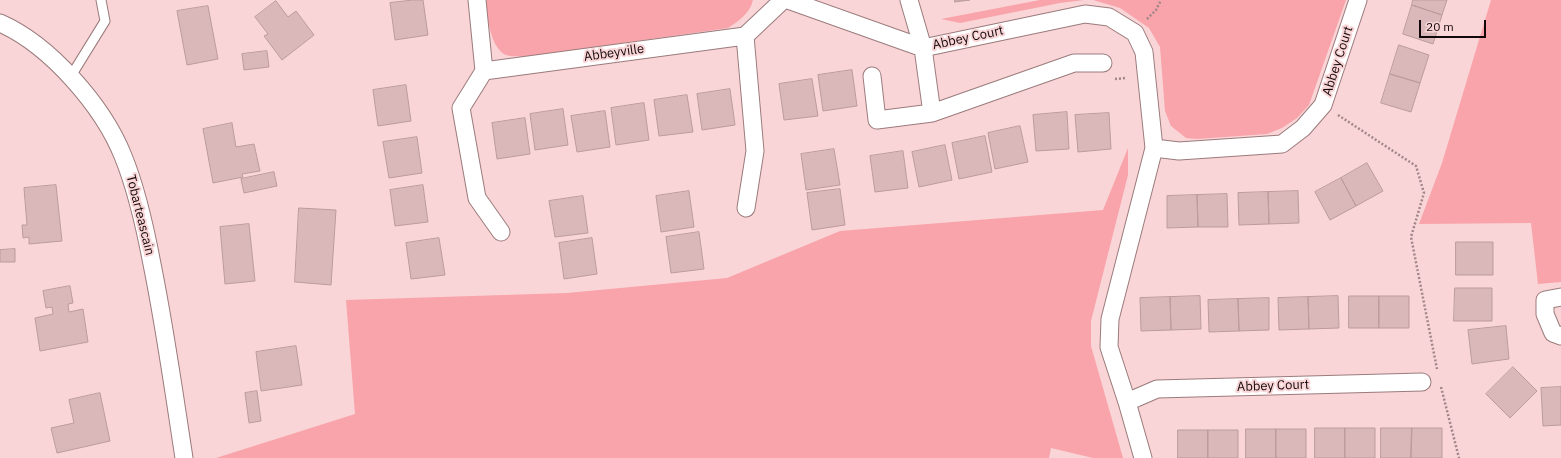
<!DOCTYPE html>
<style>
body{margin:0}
#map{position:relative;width:1561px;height:458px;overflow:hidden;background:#f9d5d7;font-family:"IBM Plex Sans",sans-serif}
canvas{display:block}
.scale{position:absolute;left:1419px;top:20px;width:67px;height:18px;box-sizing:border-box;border:2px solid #130809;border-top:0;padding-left:5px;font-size:12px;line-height:14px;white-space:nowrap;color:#130809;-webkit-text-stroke:3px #f9d5d7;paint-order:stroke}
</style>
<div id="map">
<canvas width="1561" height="458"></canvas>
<div class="scale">20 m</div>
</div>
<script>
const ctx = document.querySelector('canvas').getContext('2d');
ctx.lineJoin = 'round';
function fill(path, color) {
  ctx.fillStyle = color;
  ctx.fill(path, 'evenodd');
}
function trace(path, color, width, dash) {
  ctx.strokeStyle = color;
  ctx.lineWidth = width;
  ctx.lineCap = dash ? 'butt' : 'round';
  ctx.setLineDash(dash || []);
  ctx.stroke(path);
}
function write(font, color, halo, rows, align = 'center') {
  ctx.font = font + ' "IBM Plex Sans",sans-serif';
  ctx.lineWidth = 4;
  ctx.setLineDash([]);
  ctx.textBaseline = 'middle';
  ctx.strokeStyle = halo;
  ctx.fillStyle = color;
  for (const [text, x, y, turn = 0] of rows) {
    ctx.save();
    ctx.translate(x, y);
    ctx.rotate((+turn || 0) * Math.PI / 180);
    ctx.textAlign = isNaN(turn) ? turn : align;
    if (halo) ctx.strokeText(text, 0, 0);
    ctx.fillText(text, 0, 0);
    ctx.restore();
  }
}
fill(new Path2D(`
 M486,0H753C750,13 739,21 728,28L524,57C519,56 511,57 506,55C490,48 487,15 486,0Z
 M1040,0H1084L1060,3L960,23L941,19Z
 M1093,0H1346L1309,105L1297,118L1282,128L1267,134L1197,139L1186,138L1171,126L1165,111L1160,47L1149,28L1120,8Z
 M1491,0H1561V282L1538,284L1531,223L1419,224L1442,163Z
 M1128,148V175L1091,321V346L1123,458H1093L1051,448L1049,458H216L355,414L346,300L567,293L727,278L840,231L1103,210Z`), '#f8a4aa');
const building = new Path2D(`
 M413,0H423L428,35L395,40L390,3Z
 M955,0H970L955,2Z
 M1413,0H1447L1442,15L1412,5Z
 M276,1L288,17L296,11L314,35L282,60L264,36L268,34L255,17Z
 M1412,5L1442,15L1433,44L1403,34Z
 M208,6L218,59L187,65L177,11Z
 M1399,45L1429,55L1420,83L1390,74Z
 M267,51L269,67L244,70L242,54Z
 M852,70L857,106L823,111L818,75Z
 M1390,74L1420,83L1411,112L1381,103Z
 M812,79L818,116L784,120L779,84Z
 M406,85L411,121L378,126L373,90Z
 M730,89L735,125L702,130L697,94Z
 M687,95L693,132L659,136L654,100Z
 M644,103L649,140L616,145L611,108Z
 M563,109L568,145L535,150L530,114Z
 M605,111L610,147L577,152L571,116Z
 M1067,112L1069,149L1036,151L1033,115Z
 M1109,113L1111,149L1078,152L1075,115Z
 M525,118L530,154L497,159L492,123Z
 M232,123L236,147L254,144L260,171L242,174L243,177L213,183L203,129Z
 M1020,126L1028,162L995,169L988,133Z
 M985,136L992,172L959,179L952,143Z
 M417,137L422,173L389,178L383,142Z
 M945,145L952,180L919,187L912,152Z
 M834,149L840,185L806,190L801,154Z
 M903,151L908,188L875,192L870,156Z
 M1367,163L1383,191L1356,206L1341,178Z
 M274,172L277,186L244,193L241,179Z
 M1341,178L1356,206L1330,220L1315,192Z
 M56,185L62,241L29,244V237L23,238L22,225H27L24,188Z
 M423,185L428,222L395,226L390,190Z
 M840,189L845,225L812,230L807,193Z
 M689,191L694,227L661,232L656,196Z
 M1298,191L1299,223L1269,224L1268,192Z
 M1268,192L1269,224L1239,225L1238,193Z
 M1227,194L1228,227H1198L1197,195Z
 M1197,195L1198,227L1167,228V196Z
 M583,196L588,233L555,237L549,201Z
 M299,208L336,210L331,285L295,282Z
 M249,224L255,281L225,284L220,227Z
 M699,232L704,269L671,273L666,237Z
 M439,238L445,275L411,279L406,243Z
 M592,238L597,274L564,279L559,243Z
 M1456,242H1493V275H1456Z
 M15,249V262H0V250Z
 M70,286L73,303L68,304L69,312L83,309L88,342L40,351L35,318L53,314L52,307L46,308L43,291Z
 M1455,288H1492V321H1454Z
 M1200,296L1201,329L1171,330L1170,297Z
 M1338,296L1339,328L1309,329L1308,297Z
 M1349,296H1379V328H1349Z
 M1379,296H1409V328H1379Z
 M1170,297L1171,330L1141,331L1140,298Z
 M1308,297L1309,329L1279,330L1278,298Z
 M1269,298V330L1239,331L1238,299Z
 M1238,299L1239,331L1209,332L1208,300Z
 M1506,326L1509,359L1472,364L1468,330Z
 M296,346L302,385L261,391L256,352Z
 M1513,367L1537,391L1510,418L1486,394Z
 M1561,387V425L1543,426L1541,388Z
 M257,391L261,421L249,423L245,393Z
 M100,393L110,441L57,453L51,428L74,423L69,400Z
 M1315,428H1345V458H1315Z
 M1345,428H1375V458H1345Z
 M1381,428H1412L1411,458H1381Z
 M1412,428H1442V458H1411Z
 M1246,429H1276V458H1246Z
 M1276,429H1306V458H1276Z
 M1178,430H1208V458H1178Z
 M1208,430H1238V458H1208Z`);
fill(building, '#dab8b9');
trace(building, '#bc9b9c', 1);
const service = new Path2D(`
 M71,76L105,21L101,0`);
const minor = new Path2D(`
 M477,0L484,71L745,36L755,151L746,208
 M788,0L923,48
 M909,0L923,48L932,113
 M0,23C50,45 103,106 123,156C137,190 145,227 152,264C165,328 174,393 184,458
 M745,36L783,0
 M923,48L1085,14L1109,17L1135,33L1144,52L1154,148L1110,319L1109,347L1127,402L1143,458
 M484,71L461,108L477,198L501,232
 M872,76L877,120L932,113L1074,63H1103
 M1154,148L1179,151L1282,144L1303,128L1323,105L1358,0
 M1561,297L1545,300V314L1553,333L1561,336
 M1127,402L1157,389L1422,382`);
trace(service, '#9b7b7c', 11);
trace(minor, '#9b7b7c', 19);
trace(new Path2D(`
 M1147,19L1156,10L1161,0
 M1115,79L1126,78
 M1338,115L1416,166L1424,193L1411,237L1437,369
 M1441,387L1459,458`), '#a18788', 2.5, [2, 2]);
trace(service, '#fff', 9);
trace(minor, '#fff', 17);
write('13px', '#130809', '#f9d5d7', [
 ["Abbey Court",968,38,-12],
 ["Abbeyville",614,53,-8],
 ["Abbey Court",1338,61,-72],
 ["Tobarteascain",140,215,76],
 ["Abbey Court",1273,386,-2]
]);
</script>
